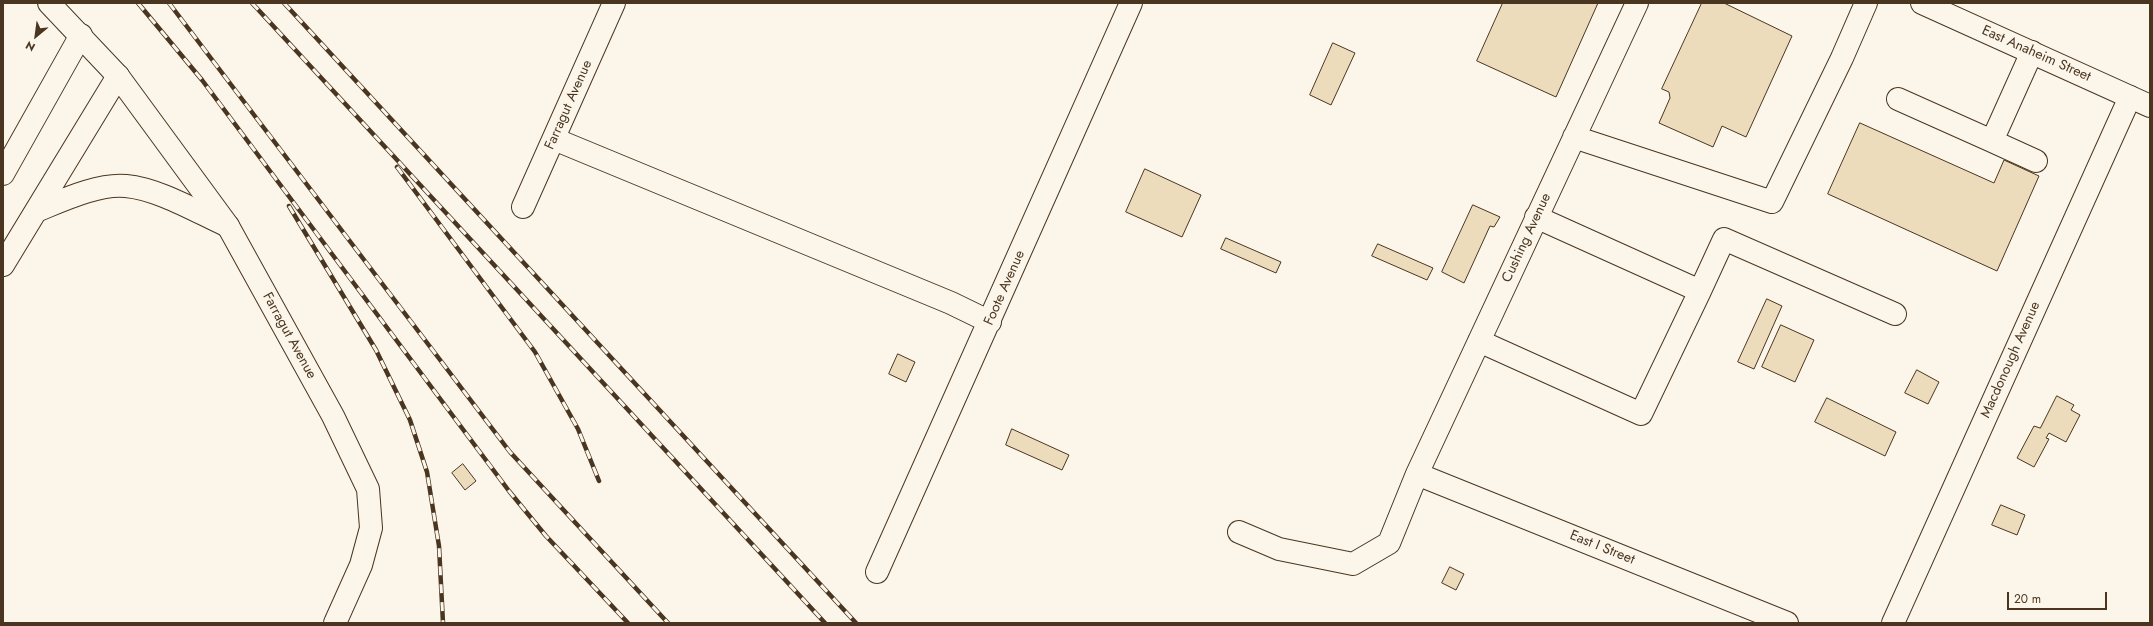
<!DOCTYPE html>
<style>
body{margin:0}
#map{position:relative;width:2153px;height:626px;overflow:hidden;background:#fbf6e9;font-family:Jost,sans-serif}
canvas{display:block}
.frame{position:absolute;inset:0;border:4px solid #4a3520;pointer-events:none}
.north{position:absolute;left:16px;top:16px;width:40px;height:40px;-webkit-text-stroke:3px #fbf6e9;paint-order:stroke;rotate:209deg;font-size:11px;font-weight:700;line-height:16px;text-align:center;color:#4a3520}
.north::after{content:'';display:block;margin:auto;width:14px;height:18px;background:#4a3520;clip-path:polygon(50% 0,100% 100%,50% 72%,0 100%)}
.scale{position:absolute;left:2007px;top:592px;width:100px;height:18px;box-sizing:border-box;border:2px solid #4a3520;border-top:0;padding-left:5px;font-size:12px;line-height:14px;white-space:nowrap;color:#4a3520;-webkit-text-stroke:3px #fbf6e9;paint-order:stroke}
</style>
<div id="map">
<canvas width="2153" height="626"></canvas>
<div class="frame"></div>
<div class="north">N</div>
<div class="scale">20 m</div>
</div>
<script>
const ctx = document.querySelector('canvas').getContext('2d');
ctx.lineJoin = 'round';
function fill(path, color) {
  ctx.fillStyle = color;
  ctx.fill(path, 'evenodd');
}
function trace(path, color, width, dash) {
  ctx.strokeStyle = color;
  ctx.lineWidth = width;
  ctx.lineCap = dash ? 'butt' : 'round';
  ctx.setLineDash(dash || []);
  ctx.stroke(path);
}
function write(font, color, halo, rows, align = 'center') {
  ctx.font = font + ' Jost,sans-serif';
  ctx.lineWidth = 3;
  ctx.setLineDash([]);
  ctx.textBaseline = 'middle';
  ctx.strokeStyle = halo;
  ctx.fillStyle = color;
  for (const [text, x, y, turn = 0] of rows) {
    ctx.save();
    ctx.translate(x, y);
    ctx.rotate((+turn || 0) * Math.PI / 180);
    ctx.textAlign = isNaN(turn) ? turn : align;
    if (halo) ctx.strokeText(text, 0, 0);
    ctx.fillText(text, 0, 0);
    ctx.restore();
  }
}
const building = new Path2D(`
 M1503,3H1598L1556,97L1477,61Z
 M1702,3H1724L1792,36L1746,137L1722,126L1713,147L1659,123L1670,98L1669,92L1662,89Z
 M1333,43L1355,53L1331,105L1310,95Z
 M1860,123L1994,183L2004,160L2039,176L1997,271L1828,194Z
 M1145,169L1201,195L1182,237L1126,212Z
 M1473,205L1500,217L1494,227L1490,226L1464,283L1442,272Z
 M1226,238L1281,262L1276,273L1221,249Z
 M1378,244L1433,268L1427,280L1372,256Z
 M1767,299L1782,306L1754,369L1738,362Z
 M1781,325L1814,340L1795,382L1762,367Z
 M898,354L915,362L906,382L889,374Z
 M1917,370L1939,382L1928,404L1905,393Z
 M2057,396L2074,405L2071,410L2080,415L2066,442L2049,433L2046,438L2049,439L2034,467L2017,458L2034,426L2040,428Z
 M1827,398L1896,432L1885,456L1815,422Z
 M1012,429L1069,455L1062,470L1006,445Z
 M463,464L476,481L465,490L452,473Z
 M2001,505L2025,515L2017,535L1992,525Z
 M1450,567L1464,574L1456,590L1442,583Z`);
fill(building, '#ecdcbc');
trace(building, '#4a3520', 1);
const minor = new Path2D(`
 M118,76L228,226L333,416L368,489L371,528L361,565L335,623
 M1898,99L1992,141L2032,52
 M1574,137L1772,202L1842,58L1866,3
 M554,139L951,303L990,322
 M1992,141L2036,161
 M523,207L614,3
 M1536,217L1700,291L1724,239L1895,314
 M1479,341L1641,414L1700,291
 M1417,474L1787,623
 M1239,532L1279,549L1353,564L1389,543L1417,474L1637,3
 M877,572L1131,3
 M1893,623L2130,97`);
const major = new Path2D(`
 M49,3L118,76
 M1922,3L2150,106`);
const highway = new Path2D(`
 M3,174L81,35
 M36,211C61,201 99,183 126,186C159,189 197,212 228,226
 M3,265L118,76`);
trace(minor, '#4a3520', 24);
trace(major, '#4a3520', 24);
trace(highway, '#4a3520', 24);
trace(minor, '#fbf6e9', 22);
trace(major, '#fbf6e9', 22);
trace(highway, '#fbf6e9', 22);
const rail = new Path2D(`
 M138,3L202,80L509,491L546,536L628,623
 M169,3L510,452L668,623
 M252,3L825,623
 M284,3L856,623
 M397,167L535,352L578,429L599,481
 M289,206L376,350L410,420L427,472L439,546L443,623`);
trace(rail, '#4a3520', 4.5);
trace(rail, '#fbf6e9', 3, [9]);
write('14px', '#4a3520', '#fbf6e9', [
 ["East Anaheim Street",2036,54,24],
 ["Farragut Avenue",569,105,-66],
 ["Cushing Avenue",1527,238,-65],
 ["Foote Avenue",1005,288,-66],
 ["Farragut Avenue",289,336,61],
 ["Macdonough Avenue",2011,360,-66],
 ["East I Street",1602,548,22]
]);
</script>
